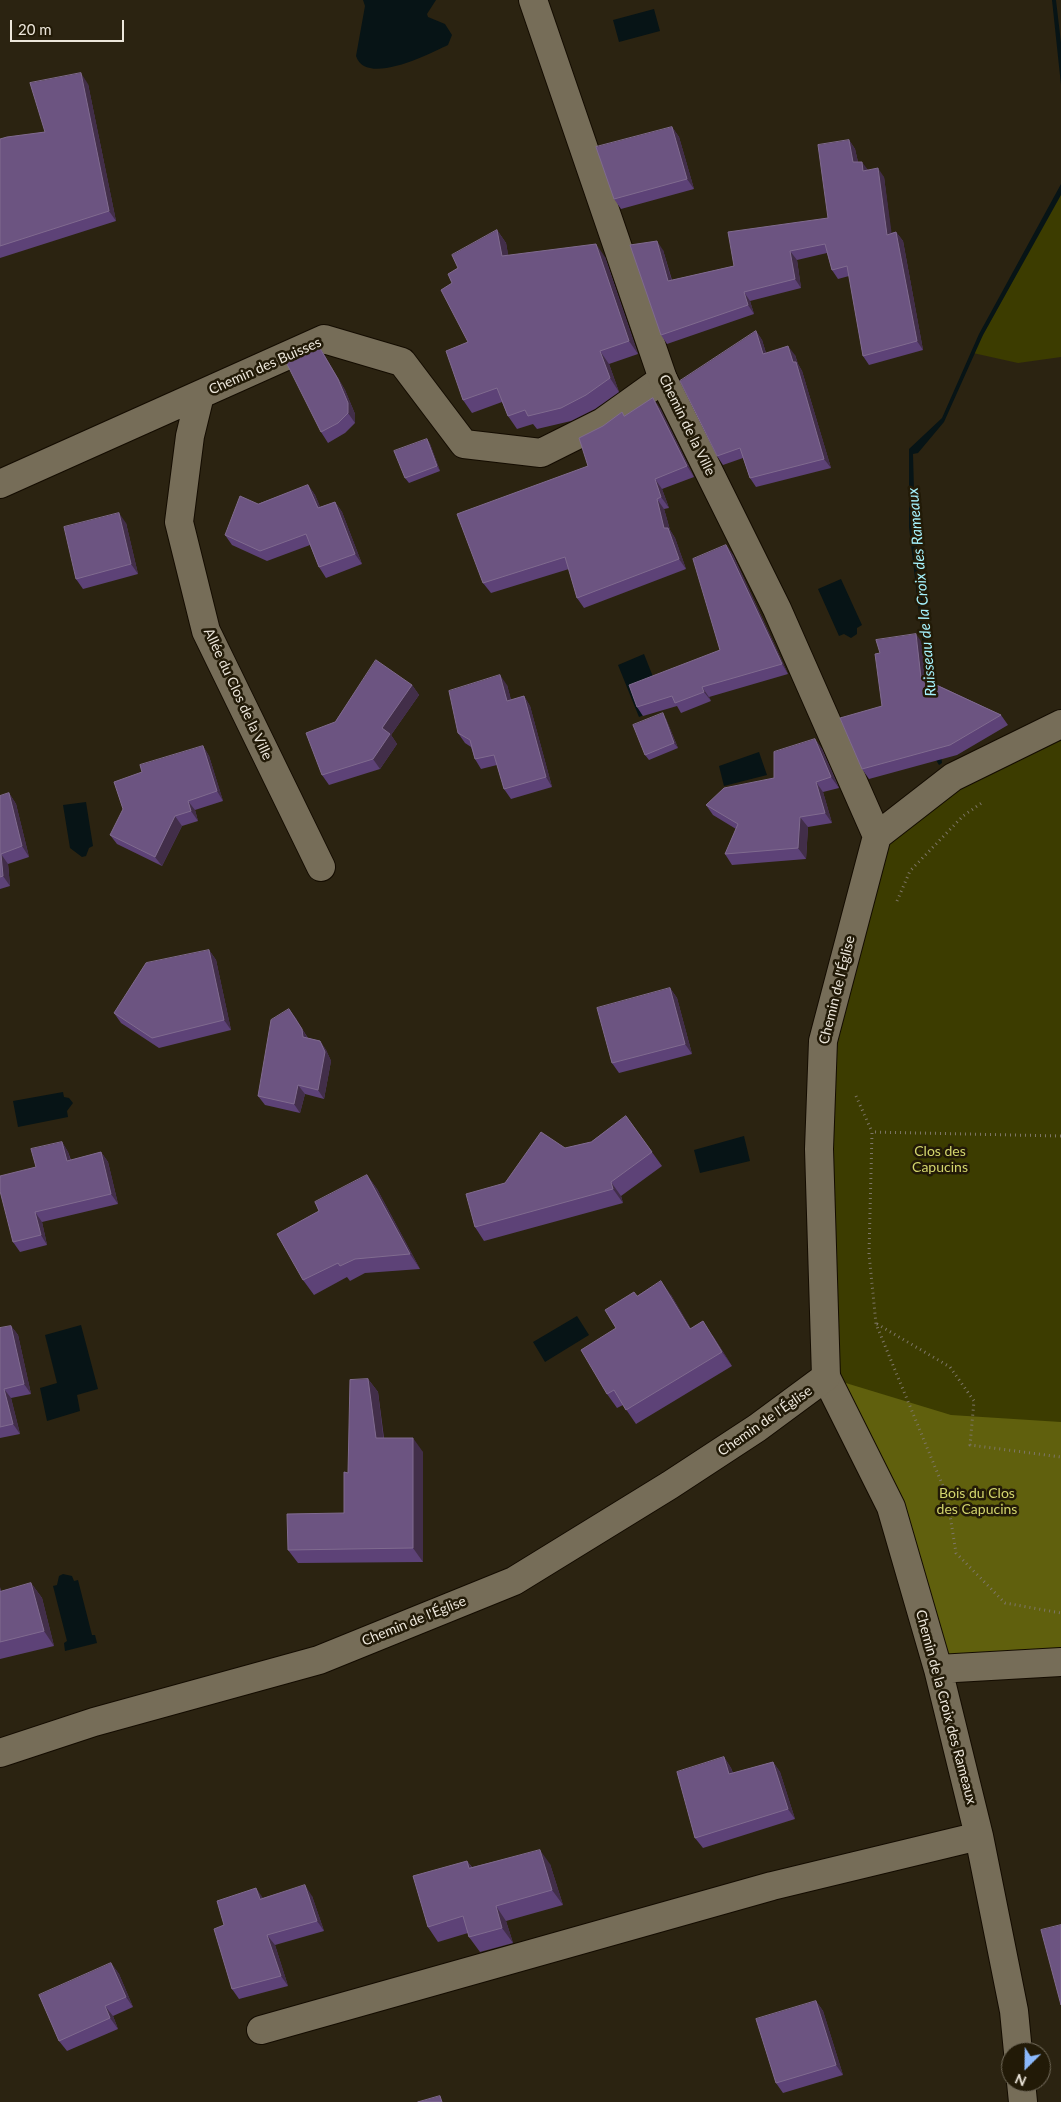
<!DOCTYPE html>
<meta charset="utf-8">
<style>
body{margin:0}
#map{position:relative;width:1061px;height:2102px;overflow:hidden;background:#2b2311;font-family:Lato,sans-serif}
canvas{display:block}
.north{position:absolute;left:1001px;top:2042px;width:50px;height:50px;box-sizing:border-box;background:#221a07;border:1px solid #736c5c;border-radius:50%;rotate:203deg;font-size:14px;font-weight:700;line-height:20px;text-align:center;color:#ece6db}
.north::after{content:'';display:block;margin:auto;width:18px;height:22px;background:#8bb9fc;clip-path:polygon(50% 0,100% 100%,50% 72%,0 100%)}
.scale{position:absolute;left:10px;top:20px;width:114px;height:22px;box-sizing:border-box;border:2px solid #ece6db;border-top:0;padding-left:6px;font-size:15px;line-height:18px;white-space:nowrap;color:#ece6db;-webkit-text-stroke:4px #221a07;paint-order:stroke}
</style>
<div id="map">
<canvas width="1061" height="2102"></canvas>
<div class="north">N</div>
<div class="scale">20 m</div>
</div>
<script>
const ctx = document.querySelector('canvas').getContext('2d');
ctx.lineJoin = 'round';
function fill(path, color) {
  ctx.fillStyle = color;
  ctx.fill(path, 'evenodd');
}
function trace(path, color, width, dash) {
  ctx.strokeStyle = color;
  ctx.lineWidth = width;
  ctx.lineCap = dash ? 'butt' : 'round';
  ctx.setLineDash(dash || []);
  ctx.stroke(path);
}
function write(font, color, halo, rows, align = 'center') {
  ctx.font = font + ' Lato,sans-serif';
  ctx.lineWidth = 5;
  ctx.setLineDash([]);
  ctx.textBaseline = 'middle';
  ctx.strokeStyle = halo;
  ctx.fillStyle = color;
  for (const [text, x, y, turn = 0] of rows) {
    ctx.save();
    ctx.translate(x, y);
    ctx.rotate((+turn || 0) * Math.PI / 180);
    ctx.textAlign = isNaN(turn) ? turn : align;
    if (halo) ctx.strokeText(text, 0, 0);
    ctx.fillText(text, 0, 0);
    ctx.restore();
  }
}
fill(new Path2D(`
 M1061,192V357L1018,363L973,353Z
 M1061,724V1662L891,1507L826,1377L823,1041L877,836Z`), '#3c3c00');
fill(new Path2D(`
 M826,1377L951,1415L1061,1422V1659L936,1665L891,1507Z`), '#60600d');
fill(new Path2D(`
 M363,0H436L427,14L428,17L445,24L452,35L448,45C431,53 366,87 356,56L365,6Z
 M1052,0H1056L1061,43V85Z
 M654,9L660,31L619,42L613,20Z
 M1061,184V195L983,335L944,422L918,453L913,454L915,526L942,763L939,765L936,760L909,527V449L942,418L979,334Z
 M841,579L862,625L857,628V634L851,638L844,634L839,636L818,589Z
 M644,654L665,707L639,717L618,665Z
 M759,752L767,775L724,786L719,766Z
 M86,802L93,846L89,848L86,856L82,857L70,848L63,805Z
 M63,1092L64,1097L69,1098L73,1103L67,1111L68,1117L18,1127L13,1101Z
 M744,1136L750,1161L700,1173L694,1150Z
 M577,1316L589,1335L545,1362L533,1342Z
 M81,1325L98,1389L77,1395L80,1411L47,1421L40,1388L57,1383L45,1335Z
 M63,1574L72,1576L74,1581L78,1580L92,1635H95L97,1643L65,1651L64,1643L67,1641L53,1586L57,1585L59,1576Z`), '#071416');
const minor = new Path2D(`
 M200,395L190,436L179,522L206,631L321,867
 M0,484L324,339L402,362L464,444L541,453L603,422L663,379
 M826,1377L891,1507L938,1669L979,1836L1014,2011L1018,2052
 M938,1669L1061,1662
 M261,2030L772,1886L979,1836
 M1021,2082L1023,2102`);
const tertiary = new Path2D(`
 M533,0L663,379L777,609L877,836
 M0,1753L94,1722L319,1660L514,1581L670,1485L757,1428L826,1377L819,1149L823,1041L877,836L953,777L1061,724`);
trace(minor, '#140c00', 30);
trace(tertiary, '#140c00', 30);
trace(new Path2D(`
 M897,901L910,871L963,816L983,802
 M856,1096L872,1132
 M1061,1136L872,1132L869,1254L876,1324L947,1496L956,1553L1005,1603L1061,1613
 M877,1324L950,1367L974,1401L970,1445L1061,1457`), '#7e7667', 3, [1, 4]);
trace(minor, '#766d58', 28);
trace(tertiary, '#766d58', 28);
fill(new Path2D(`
 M88,84L116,221L0,258V139L45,132Z
 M672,127L679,137L694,189L621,209L614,199Z
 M849,140L855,149L858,162L868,170L884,177L891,233L896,232L903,241L923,350L869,365L863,356L849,276L838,279L832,270L827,253L797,260L801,288L750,301L754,314L667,344L661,335L663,250L672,280L734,266L828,218Z
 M497,230L506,243L508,255L605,257L638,354L609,364L619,392L595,409L571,421L537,429L533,424L517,429L508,416L502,402L472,413L463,400L468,342L458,268Z
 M756,331L762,340L766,353L795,355L798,364L802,371L831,468L756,487L750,478L743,458L723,465L717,456Z
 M318,345L325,356L345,390L355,414V423L345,433L328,443L321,432Z
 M660,408L694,477L662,489L669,508L664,509L670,530L675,538L686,569L584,608L577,598L569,569L491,593L483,583L588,466L625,416Z
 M427,439L430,444L440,471L409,483L405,478Z
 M308,485L315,495L320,507L335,502L342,512L362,564L326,578L319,567L310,545L267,561L232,545L225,535L258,504Z
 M126,523L138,574L83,589L76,579Z
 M726,545L733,555L788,674L709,697L711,701L681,713L677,706L643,716L637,707L720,650Z
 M923,644L927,680L1001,715L1008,725L957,755L869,779L862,769L882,706L880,653Z
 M412,685L419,695L391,735L397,744L380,769L329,785L322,775L335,722Z
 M507,685L511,700L524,696L530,706L552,787L511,799L504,789L497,765L481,769L475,759L471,747L465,743L458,733Z
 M666,719L678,748L649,760L645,755Z
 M815,739L822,749L839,788L823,792L832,823L808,827L806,859L732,865L725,854L736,829L713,815L706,805L774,778Z
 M203,746L209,756L223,801L195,810L198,821L182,826L162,866L117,844L110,835Z
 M9,793L16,804L29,857L8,864L10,886L0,889V796Z
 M209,950L216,960L231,1030L159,1048L121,1023L114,1013Z
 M670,988L677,998L692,1054L619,1073L612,1063Z
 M289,1009L308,1038L320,1041L326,1050L331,1061L324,1099L305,1094L300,1113L265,1105L258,1096Z
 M626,1116L662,1166L621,1196L623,1203L484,1241L475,1227L505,1183L565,1148L591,1142Z
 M62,1142L68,1152L71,1160L101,1152L108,1162L118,1204L42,1222L47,1245L20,1252L13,1242L36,1167Z
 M367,1175L377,1189L420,1269L365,1273L350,1281L347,1277L314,1295L303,1280L319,1211Z
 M671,1295L691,1329L713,1336L732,1366L636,1424L623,1405L617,1408L607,1394L616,1328L637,1296Z
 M11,1326L18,1335L31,1394L11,1398L20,1434L0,1438V1328Z
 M368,1379L378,1392L384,1438L423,1452V1562L298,1563L288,1550L344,1513L348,1473Z
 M31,1583L42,1598L54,1646L0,1659V1587L1,1591Z
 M724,1757L731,1768L733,1773L773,1762L780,1772L795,1819L703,1848L695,1838Z
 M467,1861L472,1867L550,1864L563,1905L506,1921L513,1943L480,1952L469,1937L468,1933L438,1942L428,1927Z
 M312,1896L324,1931L275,1945L288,1986L239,1999L232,1989L224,1925L263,1898Z
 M111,1963L119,1974L133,2007L113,2016L118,2029L67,2051L59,2041Z
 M816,2001L823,2011L843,2075L783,2093L776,2083Z`), '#5d4277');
fill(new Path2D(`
 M81,73L88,84L116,221L109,211Z
 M672,127L679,137L694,189L687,179Z
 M849,140L855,149L860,171L853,162Z
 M862,162L868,170L863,171Z
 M878,168L884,177L893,243L887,235Z
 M497,230L506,243L511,269L502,256Z
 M896,232L903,241L923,350L917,341Z
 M657,241L663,250L674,289L668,281Z
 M596,244L605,257L638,354L629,341Z
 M790,251L797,260L801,288L795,279Z
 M744,292L750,301L754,314L748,305Z
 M756,331L762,340L769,363L763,354Z
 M318,345L325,356L345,390L355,414V423L348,413Z
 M788,346L795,355L798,364L802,371L831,468L824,459Z
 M600,351L609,364L619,392L610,378Z
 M653,398L660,408L694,477L687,466Z
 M427,439L430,444L440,471L437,466Z
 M655,479L662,489L669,508L661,497Z
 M308,485L315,495L325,518L318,508Z
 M657,499L664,509L670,530L675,538L686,569L679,559L664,528Z
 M335,502L342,512L362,564L355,554Z
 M119,513L126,523L138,574L131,564Z
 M726,545L733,555L788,674L782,664Z
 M916,634L923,644L928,688L921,678Z
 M500,675L507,685L514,711L507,701Z
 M412,685L419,695L391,735L397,744L380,769L373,759L382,728Z
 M702,687L709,697L711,701L704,692Z
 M524,696L530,706L552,787L546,777Z
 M663,713L666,719L678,748L674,743Z
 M815,739L822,749L839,788L831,777Z
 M203,746L209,756L223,801L217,791Z
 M816,782L823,792L832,823L825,813Z
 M9,793L16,804L29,857L22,846Z
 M188,801L195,810L198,821L191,811Z
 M175,816L182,826L162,866L155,857Z
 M800,817L808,827L806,859L798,848Z
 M1,854L8,864L10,886L3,876Z
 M209,950L216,960L231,1030L224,1020Z
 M670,988L677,998L692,1054L685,1044Z
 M289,1009L296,1018L308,1039L303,1037Z
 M320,1041L326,1050L331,1061L324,1099L318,1090Z
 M298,1085L305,1094L300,1113L294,1104Z
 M62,1142L68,1152L73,1170L67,1161Z
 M101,1152L108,1162L118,1204L111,1194Z
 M367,1175L377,1189L420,1269L410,1254Z
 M611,1182L621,1196L623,1203L613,1189Z
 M35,1212L42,1222L47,1245L41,1235Z
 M661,1281L671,1295L700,1344L690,1329Z
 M703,1321L713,1336L732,1366L722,1352Z
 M11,1326L18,1335L31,1394L24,1384Z
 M368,1379L378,1392L385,1452L376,1438Z
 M4,1389L11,1398L20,1434L13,1424Z
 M413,1438L423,1452V1562L413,1548Z
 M31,1583L42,1598L54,1646L44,1631Z
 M724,1757L731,1768L737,1784L729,1774Z
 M773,1762L780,1772L795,1819L788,1809Z
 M540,1850L550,1864L563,1905L552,1890Z
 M467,1861L478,1876L469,1868Z
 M305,1885L312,1896L324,1931L317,1921Z
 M256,1888L263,1898L260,1899Z
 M496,1906L506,1921L513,1943L502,1928Z
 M267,1935L275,1945L288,1986L281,1976Z
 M111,1963L119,1974L133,2007L126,1997Z
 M816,2001L823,2011L843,2075L836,2065Z
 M105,2006L113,2016L118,2029L110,2018Z`), '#422e49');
const building = new Path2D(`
 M81,73L109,211L0,246V139L7,137L45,132L30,83Z
 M672,127L687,179L614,199L596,147Z
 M849,140L853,162H862L863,171L878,168L887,235L896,232L917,341L863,356L847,266L832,270L825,244L790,251L795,279L744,292L748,305L661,335L630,245L657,241L668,281L734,266L728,232L828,218L818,145Z
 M497,230L502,256L596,244L629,341L600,351L610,378L586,395L561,408L528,416L525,410L508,416L497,388L463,400L446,351L468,342L441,290L452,283L448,274L458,268L452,255Z
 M756,331L763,354L788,346L793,362H796L824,459L750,478L740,448L717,456L680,381Z
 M318,345L338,379L348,403V413L338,423L321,432L285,360Z
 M653,398L687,466L655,479L661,497L657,499L664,528H668L679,559L577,598L565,557L483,583L457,514L588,466L579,438L603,426L622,412L624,416Z
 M427,439L437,466L405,478L394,451Z
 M308,485L318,508L335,502L355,554L319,567L306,534L260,551L225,535L240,496L258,504Z
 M119,513L131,564L76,579L64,527Z
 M726,545L782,664L702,687L704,692L675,703L672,696L637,707L629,685L720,650L693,559Z
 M916,634L921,678L1001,715L950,745L862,769L840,718L882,706L875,654L880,653L876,640Z
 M376,660L412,685L382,728L390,734L373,759L322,775L306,733L335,722Z
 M500,675L507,701L524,696L546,777L504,789L494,755L475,759L470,740L458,733L449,691Z
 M663,713L674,743L645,755L633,725Z
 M815,739L831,777L816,782L825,813L800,817L798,848L725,854L738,824L706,805L724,788L774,778V752Z
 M203,746L217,791L188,801L191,811L175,816L155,857L110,835L123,809L114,782L142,772L140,765Z
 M9,793L22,846L1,854L3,876L0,877V796Z
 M209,950L224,1020L152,1038L114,1013L146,963Z
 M670,988L685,1044L612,1063L597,1008Z
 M289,1009L302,1029L303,1037L320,1041L325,1052L318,1090L298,1085L294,1104L258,1096L271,1020Z
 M626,1116L652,1152L611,1182L613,1189L475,1227L466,1194L505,1183L541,1132L565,1148L591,1142Z
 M62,1142L67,1161L101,1152L111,1194L35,1212L41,1235L13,1242L0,1191V1176L36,1167L31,1149Z
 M367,1175L410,1254L355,1259L340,1266L338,1263L303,1280L277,1234L319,1211L315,1202Z
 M661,1281L690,1329L703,1321L722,1352L626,1410L614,1390L607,1394L581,1350L616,1328L605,1310L634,1292L637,1296Z
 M11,1326L24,1384L4,1389L13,1424L0,1427V1328Z
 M368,1379L376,1438H413V1548L288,1550L287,1514L344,1513V1472L348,1473L350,1380Z
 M31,1583L44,1631L0,1642V1592Z
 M724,1757L729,1774L773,1762L788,1809L695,1838L677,1772Z
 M540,1850L552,1890L496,1906L502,1928L469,1937L463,1916L428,1927L413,1876L467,1861L469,1868Z
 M305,1885L317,1921L267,1935L281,1976L232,1989L214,1929L224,1925L217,1901L256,1888L260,1899Z
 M1061,1925V2005L1041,1930Z
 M111,1963L126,1997L105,2006L110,2018L59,2041L39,1995Z
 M816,2001L836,2065L776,2083L756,2019Z
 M440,2096L442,2102H418Z`);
fill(building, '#6c5481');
trace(building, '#806b8f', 1);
write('14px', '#ece6db', '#221a07', [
 ["Chemin des Buisses",265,366,-24],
 ["Chemin de la Ville",687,425,64],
 ["Allée du Clos de la Ville",238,694,65],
 ["Chemin de l'Église",837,990,-76],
 ["Chemin de l'Église",765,1421,-35],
 ["Chemin de l'Église",414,1621,-22],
 ["Chemin de la Croix des Rameaux",946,1707,75]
]);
write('14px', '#d3d56d', '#221a07', [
 ["Clos des",940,1151],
 ["Capucins",940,1167],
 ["Bois du Clos",977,1493],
 ["des Capucins",977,1509]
]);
write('italic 15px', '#a6f3fe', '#221a07', [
 ["Ruisseau de la Croix des Rameaux",922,592,-95]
]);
</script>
